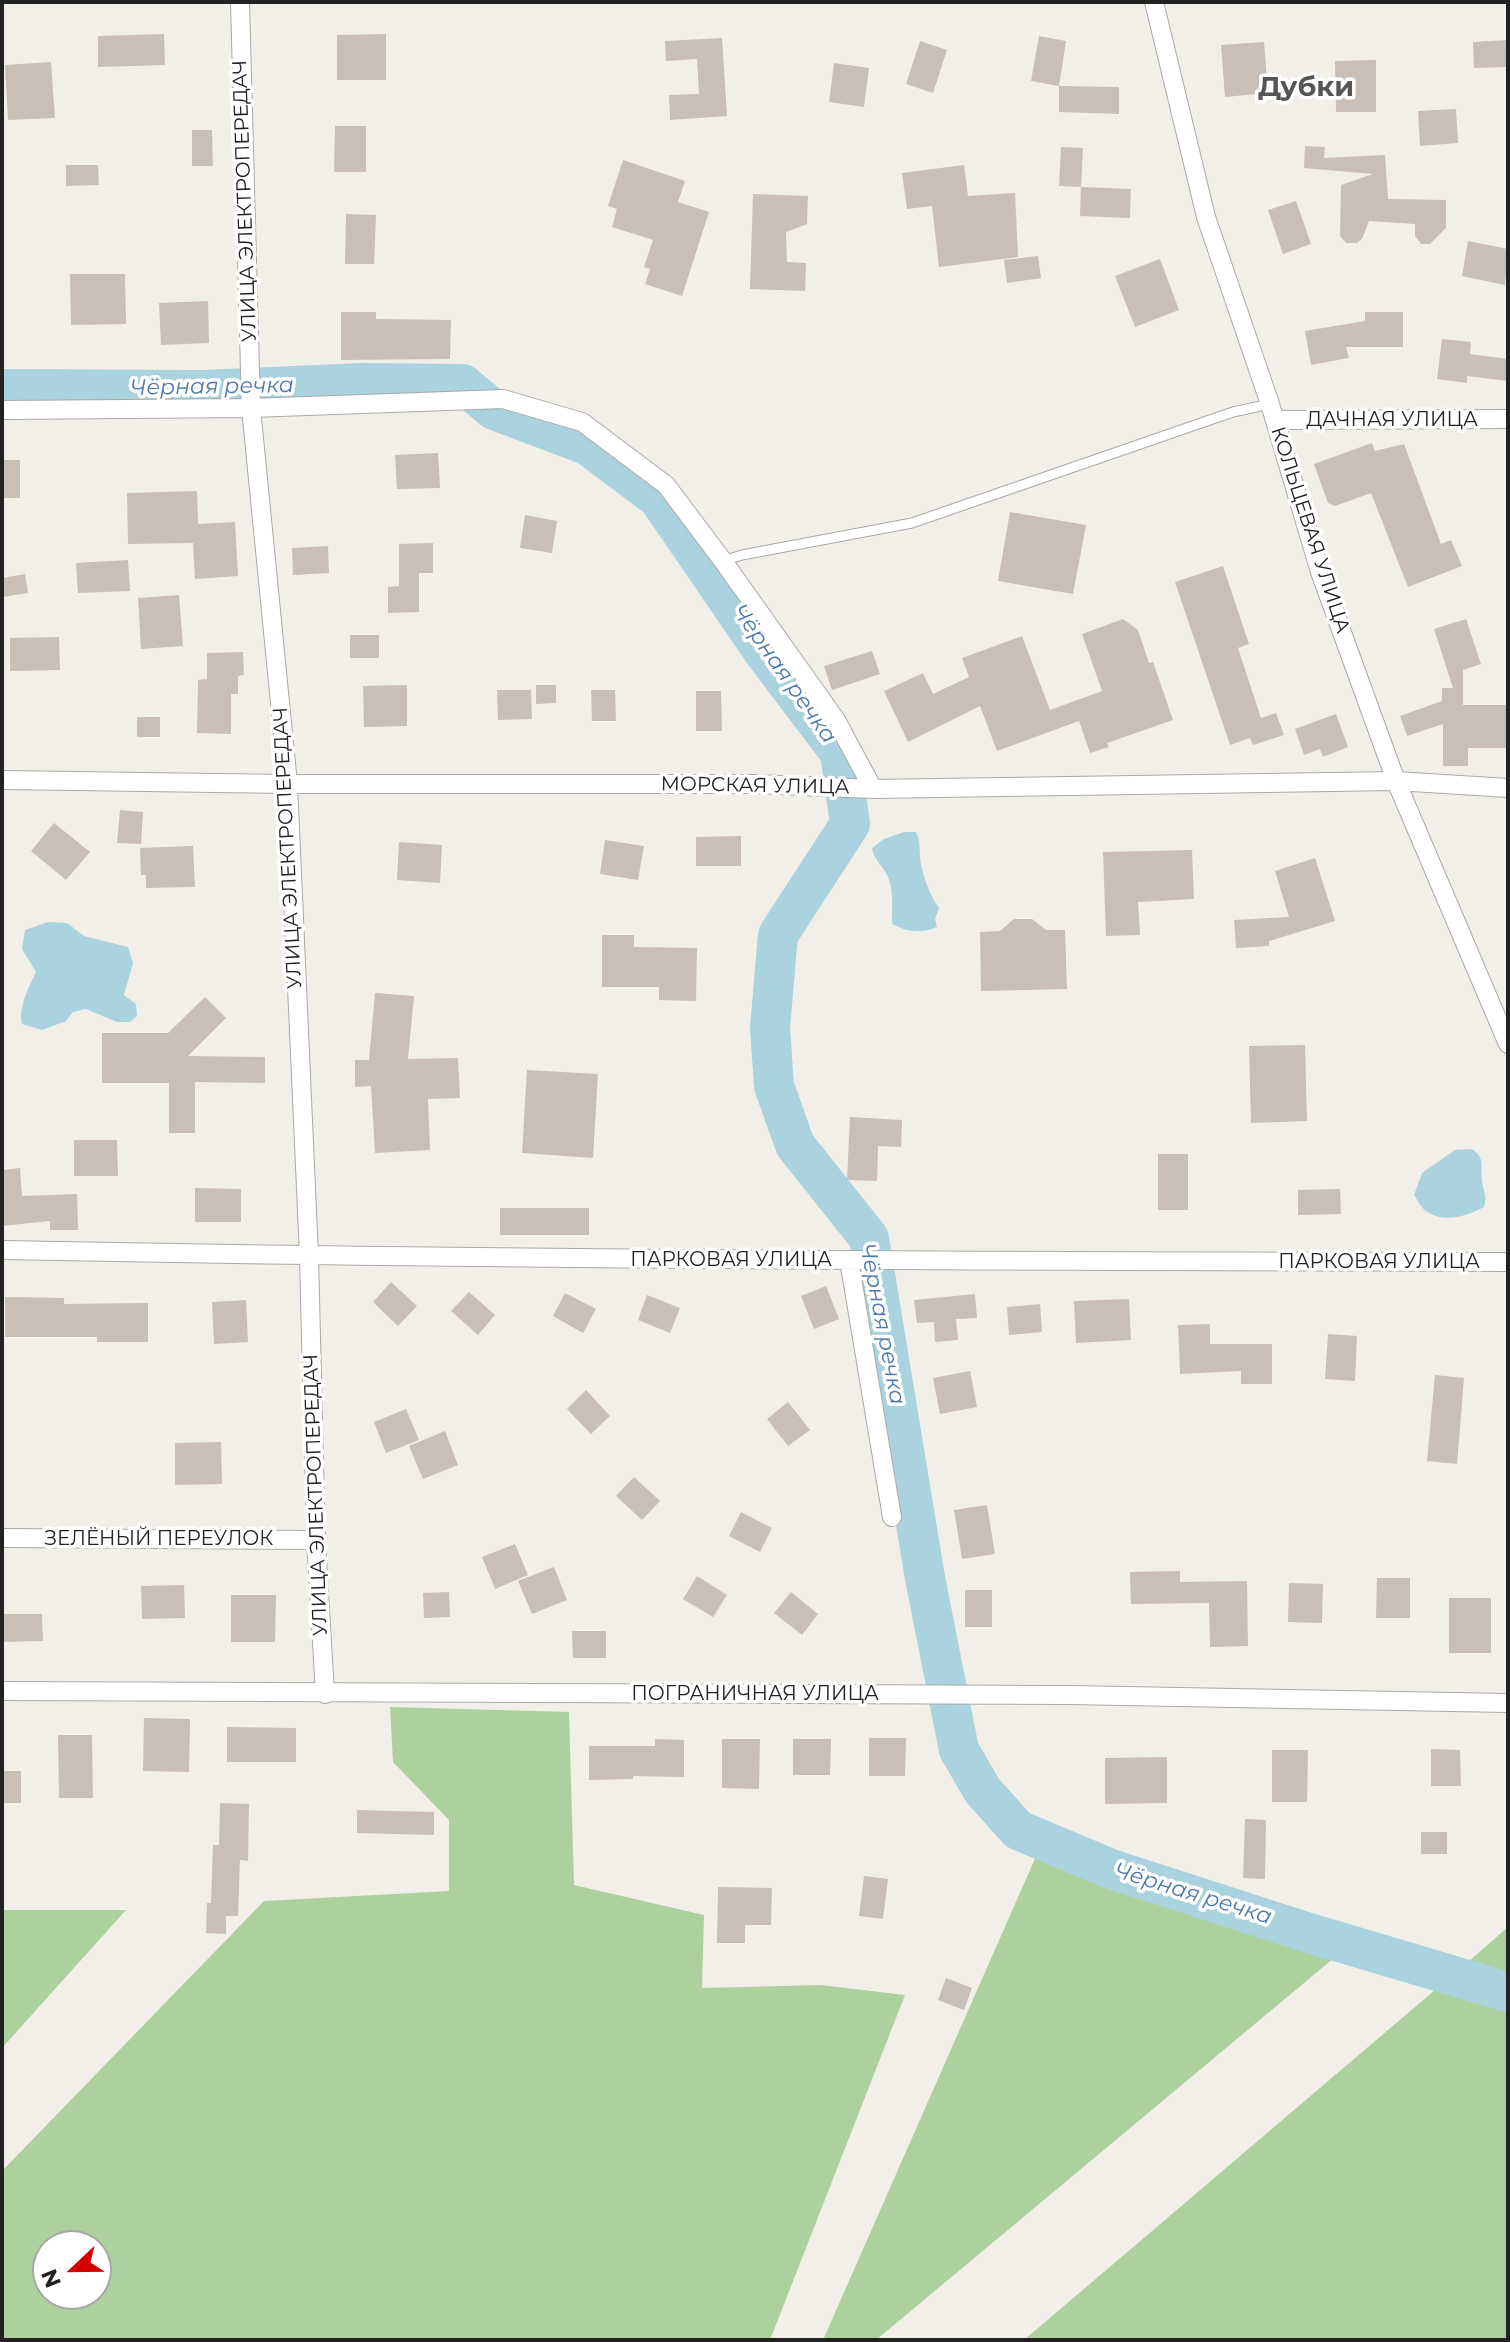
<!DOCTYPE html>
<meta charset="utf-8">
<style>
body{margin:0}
#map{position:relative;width:1510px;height:2342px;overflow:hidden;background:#f2efe9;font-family:Montserrat,sans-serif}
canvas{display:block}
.frame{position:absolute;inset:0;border:4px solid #222;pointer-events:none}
.north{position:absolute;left:32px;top:2230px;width:80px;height:80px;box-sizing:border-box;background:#fff;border:2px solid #a7a7a7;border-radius:50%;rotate:248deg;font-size:22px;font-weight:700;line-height:32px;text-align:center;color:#222}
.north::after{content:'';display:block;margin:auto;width:28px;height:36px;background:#d40000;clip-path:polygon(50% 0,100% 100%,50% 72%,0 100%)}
</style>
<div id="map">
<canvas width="1510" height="2342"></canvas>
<div class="frame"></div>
<div class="north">N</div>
</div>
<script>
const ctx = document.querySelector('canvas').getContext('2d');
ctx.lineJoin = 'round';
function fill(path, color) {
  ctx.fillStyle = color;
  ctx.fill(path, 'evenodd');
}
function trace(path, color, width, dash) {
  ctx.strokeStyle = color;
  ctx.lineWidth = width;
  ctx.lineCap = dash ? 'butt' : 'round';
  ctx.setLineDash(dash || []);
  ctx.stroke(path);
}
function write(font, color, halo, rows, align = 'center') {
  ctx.font = font + ' Montserrat,sans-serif';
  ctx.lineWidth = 7;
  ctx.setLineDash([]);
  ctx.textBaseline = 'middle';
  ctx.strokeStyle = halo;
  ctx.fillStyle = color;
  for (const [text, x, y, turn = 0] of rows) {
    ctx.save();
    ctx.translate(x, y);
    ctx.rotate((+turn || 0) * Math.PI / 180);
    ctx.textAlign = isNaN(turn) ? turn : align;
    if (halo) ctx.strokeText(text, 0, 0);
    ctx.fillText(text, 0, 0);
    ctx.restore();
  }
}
fill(new Path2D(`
 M390,1707L569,1712L574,1885L704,1915L702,1988L821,1985L905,1995L770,2340H2V2171L264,1901L449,1891V1820L393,1762ZM48,2246H96V2294H48Z
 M1041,1845L1196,1886L1340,1953L876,2340H823Z
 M2,1910H126L2,2048Z
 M1508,1927V2340H1024L1469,1961Z`), '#add19e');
fill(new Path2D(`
 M904,832H916C921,844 919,853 921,865C924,879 931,897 939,908L935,919L937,927C921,934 907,932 892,924C892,909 894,890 888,877C883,865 874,861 872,848L884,839Z
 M48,922L67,923L84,936L128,947L133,963L124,995L136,1004L137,1016L130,1022H117L86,1009L73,1012L66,1021L42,1030L22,1024C18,1007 29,987 36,972L22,949L25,930Z
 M1472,1149C1486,1160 1480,1164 1482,1180C1483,1192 1488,1194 1484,1207C1467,1216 1444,1224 1426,1211C1421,1208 1417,1199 1414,1195L1422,1173L1455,1150Z`), '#aad3df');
trace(new Path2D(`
 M2,389L203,390L362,383L463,384L494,410L587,445L658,498L765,654L840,753L850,824L778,935L770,1028L774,1086L795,1145L869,1238L925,1578L959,1750L983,1791L1018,1830L1111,1869L1309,1933L1508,1992`), '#aad3df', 40);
fill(new Path2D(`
 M164,34L165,65L98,67V36Z
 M386,34V80H337V35Z
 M1039,36L1066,41L1059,86L1031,81Z
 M722,38L727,116L670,120L669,95L699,94L697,59L666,61L665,41Z
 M1507,40L1508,67L1474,68L1473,42Z
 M920,41L947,50L933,93L906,84Z
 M1264,42L1268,93L1225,97L1221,45Z
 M1376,60V112H1336L1335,61Z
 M51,62L55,118L8,120L5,65Z
 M834,63L869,68L864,107L829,102Z
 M1059,86L1119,87V114L1059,112Z
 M1456,109L1458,143L1420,146L1418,111Z
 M335,126H366V172H334Z
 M192,130H212L213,166H192Z
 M1305,146L1325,147L1324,158L1385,155L1388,199L1446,200V228L1430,244H1421L1415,236V224L1369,221L1362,239L1357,243H1346L1340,236L1341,185L1373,174L1304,168Z
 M1061,147L1083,148L1081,187L1059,186Z
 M623,160L685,181L678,202L709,212L682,296L645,284L650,269L644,267L653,240L612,227L617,209L608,206Z
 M66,165H98L99,185L66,186Z
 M964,165L968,196L1015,193L1018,257L939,267L932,206L907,209L902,173Z
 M1081,187L1131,189L1130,218L1080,216Z
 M753,194L808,196L807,224L786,232L787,262L806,263L805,291L750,289Z
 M1296,201L1311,244L1283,254L1268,210Z
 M346,214L376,215L374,264H345Z
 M1468,241L1508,249L1505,285L1462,276Z
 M1038,256L1041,278L1007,283L1004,260Z
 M1160,259L1179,310L1135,327L1115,276Z
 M70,274H125L126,324L71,325Z
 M208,301L209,343L161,345L159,303Z
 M341,312H376V319L451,320L450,359L341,360Z
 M1365,312H1403V347H1346L1349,358L1311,365L1305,331L1365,321Z
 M1442,339L1471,342L1470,354L1508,359V381L1467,376V383L1437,379Z
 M1372,443L1375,451L1404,444L1441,544L1451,540L1462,566L1408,587L1371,493L1335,506L1328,503L1314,464Z
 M438,453L440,488L397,489L395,455Z
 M2,460H20V498H2Z
 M197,491L198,524L235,522L238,576L195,579L193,543L128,544L127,493Z
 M1010,512L1086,525L1073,594L998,581Z
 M525,515L557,521L552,553L520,548Z
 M433,543V573H419V612L388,613V587L399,586V544Z
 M328,546L329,573L293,575L292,548Z
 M128,560L130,591L78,593L76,563Z
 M1223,566L1249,644L1238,648L1261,718L1276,713L1284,735L1253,745L1250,738L1230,745L1175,582Z
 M25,574L28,593L2,597V578Z
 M179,595L183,646L141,649L138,598Z
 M1123,619L1138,630L1149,663L1153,662L1173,720L1107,743L1109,747L1090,753L1079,721L997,751L980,706L908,742L884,691L923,673L933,694L969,677L962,658L1022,636L1050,710L1102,691L1082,634Z
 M1466,619L1481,664L1463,670V705H1508V748H1468V766H1443V724L1407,736L1400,716L1442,701V688H1453L1434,629Z
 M350,635H379V658H350Z
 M59,637L60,670L10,671V638Z
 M872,651L880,674L832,690L824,666Z
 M243,652L244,675L238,676V694H231V734L197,733L198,680L207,679V653Z
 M407,685V726L364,727L363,686Z
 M536,685H556V703L536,704Z
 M497,690H531L532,719L498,720Z
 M591,690H615L616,721H592Z
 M696,691H721L722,731H696Z
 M1336,714L1348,747L1323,757L1320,749L1304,755L1295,729Z
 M137,717H160V737H137Z
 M120,810L143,812L141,844L117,843Z
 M54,823L90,852L66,880L31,851Z
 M741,836V866H696V837Z
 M605,840L644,846L638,880L600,874Z
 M399,842L442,845L440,883L397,880Z
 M193,846L195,887L146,888V875H141L140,848Z
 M1192,850L1194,899L1138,902L1140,935L1106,936L1103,852Z
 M1315,858L1335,921L1269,941V946L1236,948L1234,920L1289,917L1275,871Z
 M1014,919H1032L1046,930H1065L1067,989L981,991L980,932L1000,931Z
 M602,935H634V947L697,948L696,1001L659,1000V987H602Z
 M375,993L414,996L408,1059L458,1058L460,1098L428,1099L430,1150L375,1153L371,1086L355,1087V1060H369Z
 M205,997L226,1018L188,1056L265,1057V1083L195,1082V1133H169V1083H102V1033H168Z
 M1305,1045L1307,1121L1251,1123L1249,1046Z
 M527,1070L598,1074L593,1158L522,1153Z
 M850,1117L902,1120L901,1147L878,1146L877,1181L847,1180Z
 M74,1140H117L118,1176H74Z
 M1158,1154H1188V1210H1158Z
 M20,1168L22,1196L77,1194L78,1230H50V1221L2,1226V1170Z
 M195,1188L241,1189V1222H195Z
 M1340,1189L1341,1214L1298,1215V1190Z
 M500,1208H589V1235H500Z
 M391,1282L417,1306L398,1326L373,1302Z
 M826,1286L839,1319L814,1329L801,1296Z
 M469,1292L495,1315L478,1335L451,1311Z
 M565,1293L596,1309L583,1333L553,1316Z
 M975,1294L977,1318L956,1319L958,1340L935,1342L934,1322L917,1323L914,1300Z
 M647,1295L680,1308L670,1333L638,1320Z
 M5,1297L64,1298V1304L148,1303V1342H97V1337H5Z
 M1129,1299L1131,1340L1076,1343L1074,1301Z
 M246,1300L248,1342L214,1344L212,1302Z
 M1040,1304L1042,1332L1009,1335L1007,1307Z
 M1210,1324V1344H1272V1384H1241V1371L1180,1374L1178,1325Z
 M1328,1334L1357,1336L1355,1381L1325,1379Z
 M970,1371L977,1407L940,1414L933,1378Z
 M1435,1375L1464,1378L1457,1464L1427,1461Z
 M586,1390L610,1416L591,1434L567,1409Z
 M788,1402L810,1430L788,1446L767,1419Z
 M406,1409L419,1440L386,1453L374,1422Z
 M445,1431L458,1465L423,1479L409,1446Z
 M221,1442L222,1484L175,1485V1443Z
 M634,1477L660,1501L642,1520L616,1496Z
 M987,1505L995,1554L962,1559L954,1510Z
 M741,1512L772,1528L760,1552L729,1536Z
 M515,1544L528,1575L495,1589L482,1557Z
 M554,1567L567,1600L532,1614L518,1581Z
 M1180,1571V1582L1247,1581L1248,1646L1210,1647L1209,1603L1131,1604L1130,1572Z
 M697,1576L727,1595L713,1617L683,1599Z
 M1377,1578H1410V1618H1376Z
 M1289,1583L1323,1584L1322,1623L1288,1622Z
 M184,1585L185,1618L142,1619L141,1586Z
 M965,1590H992V1627H965Z
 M449,1592L450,1617L424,1618L423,1593Z
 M791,1592L818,1614L802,1635L774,1613Z
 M231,1595H276L275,1642H231Z
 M1449,1598H1491V1653H1449Z
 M2,1614H42L43,1641L2,1642Z
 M572,1631H606V1658H573Z
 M144,1718L190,1719L189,1772L143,1771Z
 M227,1727L296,1728V1762H227Z
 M58,1735H92L93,1798H59Z
 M869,1738H906L905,1776H869Z
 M655,1739L684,1740V1777L633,1776V1779L589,1780V1746H655Z
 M722,1739H760L759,1789L722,1788Z
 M793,1739H831L830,1775H793Z
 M1431,1749L1460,1750L1461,1786H1431Z
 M1272,1750H1308L1307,1802H1272Z
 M1167,1757V1803L1105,1804V1758Z
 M2,1771H21V1803H2Z
 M220,1803L249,1804L248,1861L240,1860L238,1916H226V1934L206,1933L207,1903H211L213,1845H219Z
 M357,1810L434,1812V1835L357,1833Z
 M1245,1819L1266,1820L1265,1879L1243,1878Z
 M1421,1832H1447V1854H1421Z
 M864,1876L888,1879L883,1919L859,1916Z
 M718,1887L772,1888L771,1925H745V1943H717Z
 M946,1978L972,1988L964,2010L938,2000Z`), '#c7bfb8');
const service = new Path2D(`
 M723,561L742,555L912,523L1233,412L1270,404`);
const minor = new Path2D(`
 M240,2L251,408L288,784L309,1256L316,1540L325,1694
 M1154,2L1206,217L1270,404L1320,572L1396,781L1508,1044
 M2,410L251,408L503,399L582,422L666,485L723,561L836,720L873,789
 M1275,420L1508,419
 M2,780L288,784H755L873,789L1396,781L1508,788
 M2,1250C504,1260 1006,1261 1508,1262
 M849,1260L892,1517
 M2,1538L316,1540
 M2,1691L1069,1695L1508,1703`);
trace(service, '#a9a9a9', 11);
trace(minor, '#a9a9a9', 20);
trace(service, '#fff', 9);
trace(minor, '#fff', 18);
write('20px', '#222', '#fff', [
 ["УЛИЦА ЭЛЕКТРОПЕРЕДАЧ",245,201,-92],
 ["ДАЧНАЯ УЛИЦА",1392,420],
 ["КОЛЬЦЕВАЯ УЛИЦА",1310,530,72],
 ["МОРСКАЯ УЛИЦА",755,786,1],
 ["УЛИЦА ЭЛЕКТРОПЕРЕДАЧ",288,848,-93],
 ["ПАРКОВАЯ УЛИЦА",731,1260],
 ["ПАРКОВАЯ УЛИЦА",1379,1262],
 ["УЛИЦА ЭЛЕКТРОПЕРЕДАЧ",316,1495,-92],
 ["ЗЕЛЁНЫЙ ПЕРЕУЛОК",159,1539],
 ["ПОГРАНИЧНАЯ УЛИЦА",755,1694]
]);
write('italic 22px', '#4a7aab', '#fff', [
 ["Чёрная речка",212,387,-1],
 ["Чёрная речка",784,674,55],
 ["Чёрная речка",882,1324,79],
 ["Чёрная речка",1193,1894,17]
]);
write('bold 28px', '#555', '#fff', [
 ["Дубки",1306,88]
]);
</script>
